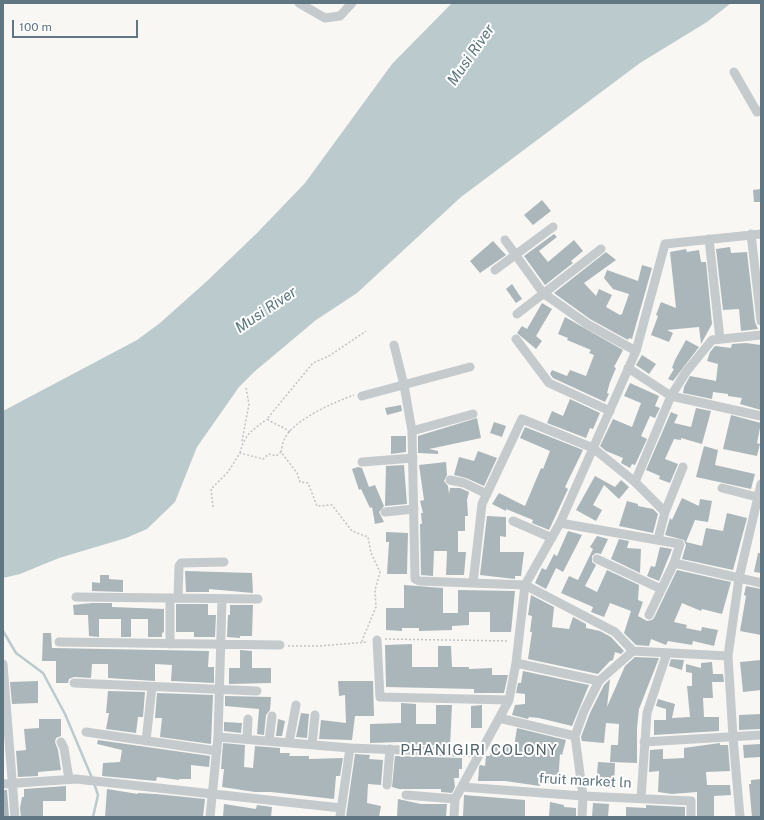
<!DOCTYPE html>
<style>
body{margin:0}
#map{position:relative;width:764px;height:820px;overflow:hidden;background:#f8f7f4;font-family:"Public Sans",sans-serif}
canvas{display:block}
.frame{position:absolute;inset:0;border:4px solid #607682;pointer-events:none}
.scale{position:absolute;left:12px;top:20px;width:126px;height:18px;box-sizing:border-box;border:2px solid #607682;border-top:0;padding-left:5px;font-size:12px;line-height:14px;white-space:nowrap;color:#607682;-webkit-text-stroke:3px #fff;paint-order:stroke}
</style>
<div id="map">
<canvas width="764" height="820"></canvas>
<div class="frame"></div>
<div class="scale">100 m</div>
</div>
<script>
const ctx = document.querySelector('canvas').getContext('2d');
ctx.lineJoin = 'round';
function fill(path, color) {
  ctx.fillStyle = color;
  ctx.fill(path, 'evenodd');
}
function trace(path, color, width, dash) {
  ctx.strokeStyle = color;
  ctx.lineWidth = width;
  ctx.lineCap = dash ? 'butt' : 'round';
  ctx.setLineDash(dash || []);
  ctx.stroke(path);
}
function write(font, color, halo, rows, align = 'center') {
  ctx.font = font + ' "Public Sans",sans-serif';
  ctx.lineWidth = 4;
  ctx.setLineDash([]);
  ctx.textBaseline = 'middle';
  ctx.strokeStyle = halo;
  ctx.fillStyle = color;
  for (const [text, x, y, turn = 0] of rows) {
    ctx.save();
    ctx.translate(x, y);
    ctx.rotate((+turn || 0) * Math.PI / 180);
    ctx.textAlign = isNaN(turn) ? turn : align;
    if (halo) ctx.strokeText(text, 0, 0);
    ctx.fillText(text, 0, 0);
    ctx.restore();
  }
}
fill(new Path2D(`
 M452,3H731L707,22L640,63L461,197L357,293L316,320L254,372L239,387L197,447L175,502L147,529L126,538L59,558L20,574L3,578V411L137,340L160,323L207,281L257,233L305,183L392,64Z`), '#bbcacd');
trace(new Path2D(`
 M3,631L16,653L43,673L65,714L92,778
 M93,817L98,795L94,783`), '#bbcacd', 2.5);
fill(new Path2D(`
 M761,189V202H754L753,190Z
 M542,200L551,211L533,225L524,215Z
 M554,234L557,237L539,251L548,262L574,240L583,251L571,261L573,263L545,285L524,256Z
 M493,241L506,255L480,273L470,261Z
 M730,247L731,253L747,252L755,322L758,329L741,331L739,309L723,310L716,249Z
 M686,249L687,252L699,250L701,262H706L712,324L701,344L699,327L667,330L673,333L669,342L651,335L658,316L656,315L661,302L676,308L670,252Z
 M606,252L616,260L584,283L596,296L599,289L612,295L606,307L620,315L622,314L629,294L613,289L604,278L607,270L638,281L642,265L652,268L632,339L629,338L628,340L590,319L554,293Z
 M512,284L522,299L516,303L506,289Z
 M542,303L552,309L536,336L542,341L536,349L517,333L522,326L527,329Z
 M565,317L623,350L614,367L616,368L610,382L607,393L609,394L605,402L553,378L550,374L552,370L567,376L570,370L586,376L594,355L589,353L591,350L567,340L568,338L558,334Z
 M686,340L699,347L673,381L668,379L674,369L672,368L675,360Z
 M746,343L761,345V410L740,404L742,398L728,396V394L713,392L712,399L683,393L684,387L690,376L716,381L718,364L707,361L710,352L715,346L731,348L732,344Z
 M642,355L656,364L649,374L636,365Z
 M630,383L659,396L655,406L660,408L655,418L650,416L641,436L647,439L635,465L632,464L630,468L621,463L623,458L606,451L600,446L613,419L632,427L641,403L624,396Z
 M570,399L600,413L593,429L590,428L586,438L547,423L552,411L563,416Z
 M401,405L402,411L387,415L385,408Z
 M696,408L711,411L702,444L681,438V440L674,439L665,459L678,464L670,483L659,479L660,476L646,470L671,412L678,415L674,423L691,427Z
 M731,415L761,423L757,443L760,444L757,456L723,449Z
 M477,418L481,438L429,449L438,451V454L418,453V436Z
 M494,422L506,426L502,437L490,433Z
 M525,427L583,450L565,487L568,489L549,530L532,523L533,520L506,509V511L492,504L499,493L525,506L541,468L543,469L550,451L520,438Z
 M391,436H406V452L391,454Z
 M704,446L718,450L715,465L755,474L751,489L696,477Z
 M478,451L497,458L484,486L466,478L454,475L459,457L474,461Z
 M446,462L447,475L444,481L448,486L449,494L450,488H460L469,492L467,500L468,516H465V531H458V552H466L464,575H446L447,551H434L433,576L421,575L420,524H422L421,513H423L420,501L424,500L419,465Z
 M404,465L407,504L385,506L386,466Z
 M358,467L362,468L369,487L375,485L384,506L379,512L384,522L375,524L372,507L370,508L361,489L359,490L352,469Z
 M595,476L615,487L621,480L629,487L619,499L604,485L593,505L602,510L596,521L576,510Z
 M682,498L699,506L700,499L712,501L708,522L695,520L686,542L702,546L706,528L723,531L727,513L747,518L733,570L682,559L686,545L684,540L665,535L670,518L672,520Z
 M627,501L638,504V506L653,509L658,514L653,533L619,526Z
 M487,516L506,517V537L500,536V552H524L521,576H515V579L480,575Z
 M568,531L582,535L563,572L556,568L546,589L535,583L542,568L546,570L554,554L557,556Z
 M386,532L408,533L407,574H387L389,542H386Z
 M597,536L608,539L601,554L596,553L592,556V562L596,565L585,586L597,592L607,570L639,585L638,600L643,602L638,616L647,621L652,620L654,618L677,570L731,582L722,614L702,609L701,611L682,603L674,622L687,625L686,628L701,631L702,627L718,630L714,646L693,641L692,645L668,641L666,645L651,639L649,646L636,645L624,633L631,611L610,603L604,617L591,612L593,607L561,593L569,576L578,580L593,549L590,547Z
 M619,539L629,541L627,548L641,549L640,573L611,559Z
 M660,547L672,549L659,581L647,576L651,566L655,567Z
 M758,553H761V573L754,572Z
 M185,571L252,573L253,593L209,589V592H186Z
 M100,575H109V579L123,580V592L92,591V582L100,583Z
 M404,585L443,588V613H458V590L515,591L511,632H490V612H469V625L452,626V630L419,631V628H402V631L386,630V608H404Z
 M746,586L761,589V635L740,631L746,596L744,595Z
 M531,595L554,607L552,627L569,629L573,617L586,624V628L600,631L611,637L624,651L621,654L615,652L613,660L610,661L598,674L528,659L532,632H530L532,616L528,615Z
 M92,603H112V607L164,609V632L162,633V637H148V619H131V637H121V619H99V637L89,636L88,615H74L73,605Z
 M176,604H208V615H216L215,637H194V632H176Z
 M230,605H253L252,636H240V638L227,637L228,615H230Z
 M43,633H51L52,648L209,651L208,667H214V683L171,681L172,665L155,664V681L108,678V664H92L91,678L74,677L69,679L68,683H56V661H42Z
 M412,644V667H438V646H451L452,667H469V669L492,668V675H508L504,693H474V689L386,687L385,645Z
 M240,650L252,651V668H271V683L229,684V668H240Z
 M635,657L659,658L639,709L637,728V763L610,762L611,745H618L619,724L606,723L604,743L582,741L581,737L590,713L604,685L610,679L607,707L625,666Z
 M671,659L684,660L682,670L669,666Z
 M761,660V690L743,692L740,662Z
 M712,662L713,674H723L724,682H712L713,698H703L704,717H719V731L654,735V720H666V709L656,706L658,699L675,704L672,718L690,717L687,686H692V673L686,672V664L701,668V663Z
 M523,671L589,685L572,726L539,718L529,717L528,719L512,715L515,705L525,704V694L516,693L518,683H521Z
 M38,681V703L12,704L10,682Z
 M338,681H373L374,716H355L352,740L319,739L321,720L346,723L345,695L339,696Z
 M108,691L145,692L143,717H138L136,733L106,729L109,713H106Z
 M157,693L213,695L211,744L160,737L162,718H155Z
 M225,696L271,697L270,710L266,715L264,735L257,734L259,709L225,706Z
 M401,703L416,704V724H436V705H452L450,746L400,744V742L370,743V724L401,723Z
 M482,705V728H471V706Z
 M301,713L309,714L307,738L296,737Z
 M761,714V729L739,730V715Z
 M39,719H61V736L56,738L55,742L58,750L61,770L38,772V776L18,777L16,751L26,750L24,729L39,728Z
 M278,719L285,721L282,736H276Z
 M224,722L242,723L241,733L224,731Z
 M517,728L566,740L562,755L560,754L558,784L540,783V786L505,781H478L479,767L480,765L485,766L486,756H490L491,746L514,747Z
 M98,740L210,756L209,767L191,765V779H179V780L157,777L156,781L102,776L103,763L120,762L122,750L97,744Z
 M223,743L245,745L244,767L253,768L255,746L280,748V753H290L289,756H309V759L343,758L340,776H336L334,799L271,792H255L222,787L224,769H221Z
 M720,743V745H728L730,771L706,772L707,785H730L731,795L714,796V817H697V792L672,794L658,792L659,771L649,772L650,750L663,749V759L684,758V748Z
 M760,744V757L744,758L743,745Z
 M355,754L370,755L369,759L383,760L381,785L368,784L367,803L381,806L379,817H346Z
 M395,756L462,758V769H459V778H454L455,787L452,793L441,792V789H399L392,787Z
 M598,762L615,763L614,788L596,787Z
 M761,779V817H752L749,784H751V780Z
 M66,786V801H43V817H21L20,808L22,797H24V789Z
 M107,789L138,794V793L156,794L205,799L203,817H105Z
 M3,790H7L9,817H3Z
 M464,795L525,800V817L463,816Z
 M398,799L421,804H447L446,817H397Z
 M550,802L564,805V807L576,808V817H549Z
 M593,803L609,804L608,817H592Z
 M224,804L256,809L257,805L272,807L271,817H223Z
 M646,805L685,807V817H626V807L646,808Z`), '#abb6ba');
trace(new Path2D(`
 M290,432C283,426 275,425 267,419L313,363L329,356L366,331
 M242,441L249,404L246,388
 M281,452C282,449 282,444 284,440C292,420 335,402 354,395
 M240,453C244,434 253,430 267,419
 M213,507L211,489L228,472L240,453L263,459L269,454L276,456L281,452L297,473L300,482L308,483L317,506L332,505L352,531L368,537L371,553L380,572L375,590L376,607L361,643
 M385,639L509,641
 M288,646H319L368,642`), '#c0c3c5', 1.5, [2, 2]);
trace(new Path2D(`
 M299,3L325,18L340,16L352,3
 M734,72L757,112L761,111
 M751,234L761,321
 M709,239L720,339
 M505,240L543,293L587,324L636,351
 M495,270L553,227
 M517,314L601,249
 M516,339L549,383L610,411
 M394,345L404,385L412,431L415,579L419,581L525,585L615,632L633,651L728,656
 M628,368L671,396L761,416
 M362,396L470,367
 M412,431L473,414
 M362,462L413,458
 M450,480L464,483L487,494
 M635,482L671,396L686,372L712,340L761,335
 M722,488L761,498
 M385,512L414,509
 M665,512L683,467
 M513,521L552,538
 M560,523L680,544L674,563L761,583
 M597,559L661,589
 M473,583L482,504L522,419L593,448L635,482L665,512L658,539
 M76,597L258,599
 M170,598V644
 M178,598L179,566L181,563L224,562
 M649,615L674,563
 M377,640L380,697L509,700
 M59,642L280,645
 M516,663L599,681
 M3,664L15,817
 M74,683L257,691
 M499,718L575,736
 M86,732L217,751
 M218,737L350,748L480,753
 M247,739L248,719
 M146,741L152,687
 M269,741L272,716
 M61,742L64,748L69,779
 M644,742L761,735
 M289,743L296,705
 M312,745L315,715
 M3,784L76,779L341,808
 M387,785L390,749
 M462,787L583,796L691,801V817
 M406,795L455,799
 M641,798L647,713L667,653
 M210,817L218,737L222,599
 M340,817L350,748
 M454,817L455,799L509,700L516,663L525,585L560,523L636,351L665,244L761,234
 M582,817L583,796L575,736L584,711L599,681L633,651
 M740,817L733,737L728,656L739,578L761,484`), '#c5cacd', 9);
write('14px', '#607682', '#fff', [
 ["fruit market ln",585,781,3]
]);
write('italic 15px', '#5b767c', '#fff', [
 ["Musi River",471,55,-55],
 ["Musi River",266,310,-34]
]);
ctx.letterSpacing = '1px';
write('15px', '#53636c', '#fff', [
 ["PHANIGIRI COLONY",479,750]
]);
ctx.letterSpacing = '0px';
</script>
